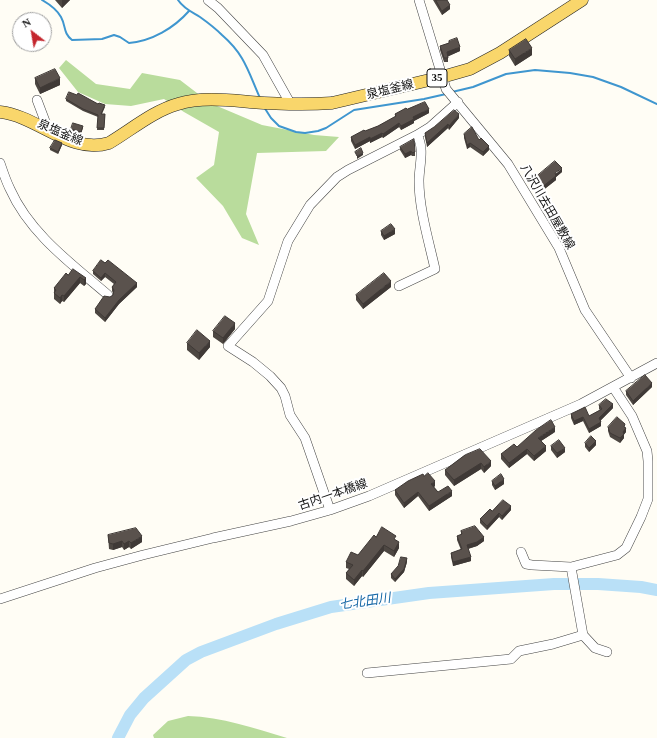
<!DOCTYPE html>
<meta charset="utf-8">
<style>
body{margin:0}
#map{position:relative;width:657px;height:738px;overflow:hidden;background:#fffdf5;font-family:"Times New Roman",serif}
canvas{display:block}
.north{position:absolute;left:12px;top:12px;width:40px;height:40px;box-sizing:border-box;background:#fff;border:1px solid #a0a0a0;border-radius:50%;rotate:329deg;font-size:11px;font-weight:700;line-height:16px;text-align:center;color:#111}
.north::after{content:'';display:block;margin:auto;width:14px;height:18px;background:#c4262e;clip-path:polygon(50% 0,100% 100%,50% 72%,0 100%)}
</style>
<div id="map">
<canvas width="657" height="738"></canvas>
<div class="north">N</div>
</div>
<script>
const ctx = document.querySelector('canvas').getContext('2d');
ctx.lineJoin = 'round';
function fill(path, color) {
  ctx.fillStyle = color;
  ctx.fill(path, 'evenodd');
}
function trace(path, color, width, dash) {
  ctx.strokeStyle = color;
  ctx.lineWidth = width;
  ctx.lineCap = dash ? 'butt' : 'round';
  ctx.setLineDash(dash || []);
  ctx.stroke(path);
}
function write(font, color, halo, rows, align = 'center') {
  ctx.font = font + ' "Times New Roman","Noto Sans JP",serif';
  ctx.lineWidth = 4;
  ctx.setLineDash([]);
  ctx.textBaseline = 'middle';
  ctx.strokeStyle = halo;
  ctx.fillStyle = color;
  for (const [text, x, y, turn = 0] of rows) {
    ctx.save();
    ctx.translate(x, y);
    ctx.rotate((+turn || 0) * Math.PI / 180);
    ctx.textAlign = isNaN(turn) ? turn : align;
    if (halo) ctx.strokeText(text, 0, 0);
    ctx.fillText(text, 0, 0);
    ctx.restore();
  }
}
fill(new Path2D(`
 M66,60L96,84L130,89L142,73L180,80L210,103L262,125L314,135L339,137L326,151L257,153L246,214L259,245L242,238L223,206L196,178L214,165L219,132L184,112L164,99L131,106L105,104L78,92L59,68Z
 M188,716C222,717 254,728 287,738H154L153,735L168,721Z`), '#b9dc9c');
trace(new Path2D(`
 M42,0C49,4 57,10 61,17C66,26 63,33 72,40L102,39L114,35L120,37L129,43C152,41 174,28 189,11
 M178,0C184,9 192,12 200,17C207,22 215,28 222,35C245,55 248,71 260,98
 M452,92L473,87L506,74L535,70L570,73L593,77L621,87L657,104
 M264,107L271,118L279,126L296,132L305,133L318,131L326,128L354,110L424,99L446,94`), '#3f96cf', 2);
trace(new Path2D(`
 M118,738L130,715L144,698L186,660L201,652L276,624L331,607L429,593L554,584H598L641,587L657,590`), '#b9e0f7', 12);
const minor = new Path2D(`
 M208,0L218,8L263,55L290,103
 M419,0L446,89L508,164L559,248L585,310L631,378
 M37,100L48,129
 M0,163C3,172 6,181 10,189C30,234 72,264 108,295
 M399,286L435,269C429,242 419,209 419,181C419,166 425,149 417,135
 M330,510L305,438L290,415L285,396L281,388L270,376L253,362L228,346L268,301L288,241L310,205L337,177L348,170L417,135L430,127L458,102
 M521,552L526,564L532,565L571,567L617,555L626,548L641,517L648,499V461L647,451L632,416L613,387
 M571,567L583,635L595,648L607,652
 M0,599L95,568L143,555L213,538L291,521L330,510L369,496L581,404L657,363
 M367,673L511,659L519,651L553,644L583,635`);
const major = new Path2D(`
 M0,112C38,116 70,155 109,143C131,130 153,111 178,104C201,97 227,100 250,102C277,104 305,105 332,103L442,77L470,69L500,53L582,0`);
trace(minor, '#444', 10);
trace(major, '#222', 13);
trace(minor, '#fff', 9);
trace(major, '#f9d66b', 12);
fill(new Path2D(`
 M55,0H70L62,8Z
 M433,0H447L450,9L442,15Z
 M449,43L460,51L448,56V62H444L440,50V46Z
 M509,50L532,55L515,66L509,56Z
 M35,78L60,85L40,94L35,84Z
 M77,95L105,107L102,114H105L104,130H97L98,117L83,111L66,101V99Z
 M407,109L429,113L414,121V123L401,130L399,127L383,138L382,137L370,143V141L355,149L351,141V137L378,126L395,117V114Z
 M459,118L449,130L448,128L427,147L425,137V133Z
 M83,128L81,134L71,131V129Z
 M464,134L479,140L489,150L483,156L470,147L467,149L464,138Z
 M62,145L58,154L50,150V148Z
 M400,147L415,152V156H412L411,155L405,158L400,150Z
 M562,172L556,177V180L542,191L536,181V177Z
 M381,231L395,234L384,240L381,235Z
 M101,260L137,287L119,304L105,322L95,313V309L113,295V293L112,291V287L114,284L105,277L101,281L93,274V271Z
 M68,275L86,278V284L84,286L80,283L64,302L62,301L60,304L54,299V288Z
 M391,287L363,309L356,300V295Z
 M235,329L223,344L213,337V331Z
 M187,343L210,347L199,360L187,350Z
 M652,387L633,405L626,395V391Z
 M599,405L613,408L601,420V426L589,433L583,421L574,425L571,418V414L589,416L600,410L599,409Z
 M608,427H625L626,432L624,434V438L620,443L610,437L608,431Z
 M555,432L541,441L546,451L534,461L527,454L509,468L501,459V454L517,447Z
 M585,443L596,445L589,452L585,447Z
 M551,446L565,452L557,458L551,450Z
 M465,455L491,466L484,473L481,469L454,486L445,475V470Z
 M424,476L435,486L434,487L438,492L452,496L429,511L418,496L404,508L395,495V490Z
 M492,481L504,484L495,490L492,485Z
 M511,510L502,520L499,517L487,530L480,523V519L492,511Z
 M461,531L484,541L477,546L468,549L471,561L453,566L451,557V553L461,550L457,540V536L461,535Z
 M108,535L142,542L131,549L129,547L124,550L122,547L113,550L109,549Z
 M376,537L396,540L399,548L394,557L384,551L363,577L362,576L354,586L346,579V573L349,569L346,568V562L358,555Z
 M407,562L404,572L395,582L391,578V574Z`), '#4d4742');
fill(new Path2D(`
 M62,0H70L62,8Z
 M450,5V9L442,15V11Z
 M460,47V51L447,57V52Z
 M532,48V55L515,66V59Z
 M60,78V85L40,94V88Z
 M429,109V113L414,121V123L401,130V126L413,117Z
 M459,114V118L449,130V126Z
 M399,123V127L383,138V134Z
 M448,124V128L427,147V143Z
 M382,133V137L370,143V139Z
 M370,137V141L355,149V145Z
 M62,143V145L58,154V152Z
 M470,143V147L467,149V145Z
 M489,146V150L483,156V152Z
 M411,151V155L405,158V154Z
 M363,153V155L357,159V156Z
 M562,168V172L556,177V180L542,191V187Z
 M395,229V234L384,240V236Z
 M105,273V277L101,281V278Z
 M80,277V283L64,302V296Z
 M86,278V284L84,286V280Z
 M391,281V287L363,309V304Z
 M137,283V287L119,304L105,322V318L119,300Z
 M62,295V301L60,304V298Z
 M235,323V329L223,344V338Z
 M210,341V347L199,360V353Z
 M652,383V387L633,405V401Z
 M613,404V408L599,422V418Z
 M583,417V421L574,425V421Z
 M601,422V426L589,433V429Z
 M555,427V432L538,443V438Z
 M626,428V432L623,436V432Z
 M624,434V438L620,443V438Z
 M596,441V445L589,452V448Z
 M546,446V451L534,461V456Z
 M565,448V452L557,458V453Z
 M527,449V454L509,468V463Z
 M491,461V466L484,473V467Z
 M481,463V469L454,486V480Z
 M504,479V484L495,490V486Z
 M435,481V486L431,489V484Z
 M452,491V496L429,511V506Z
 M418,492V496L404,508V503Z
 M511,506V510L502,520V516Z
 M499,513V517L487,530V526Z
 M142,536V542L131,549V543Z
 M484,537V541L477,546L467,549V545Z
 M122,541V547L113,550V544Z
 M129,541V547L124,550V544Z
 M399,542V548L394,557V551Z
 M384,545V551L363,577V571Z
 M471,557V561L453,566V562Z
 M407,558V562L404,572L395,582V579Z
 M362,570V576L354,586V580Z`), '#3f3936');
const building = new Path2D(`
 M436,0H447L450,5L442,11Z
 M457,38L460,47L447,52L448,58H444L440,46L449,43V41Z
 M526,39L532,48L515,59L509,50Z
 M55,69L60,78L40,88L35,78Z
 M69,92L77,95L78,93L98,104L99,103L105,105L101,114H105L104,128H97L98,115L83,109L66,99Z
 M425,102L429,109L413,117L414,119L401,126L399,123L383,134L382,133L370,139V137L355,145L351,137L364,130L365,131L378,126L396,116L395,114L406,108L407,109Z
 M454,110L459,114L449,126L448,124L427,143L425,133L434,127Z
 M73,123L83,126L81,132L71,129Z
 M472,127L479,140L481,138L489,146L483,152L470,143L467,145L464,134Z
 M414,139L415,152L412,153L411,151L405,154L400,147Z
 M55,140L62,143L58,152L50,148Z
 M361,148L363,153L357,156L355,152Z
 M555,161L562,168L555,173L556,176L542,187L536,177Z
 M391,224L395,229L384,236L381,231Z
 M101,260L105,263L108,260L137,283L119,300L105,318L95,309L104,296L110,297L113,295L114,290L112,287L116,282L105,273L101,278L93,271Z
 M73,269L86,278L84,280L80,277L64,296L62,295L60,298L54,293L56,290L54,288L66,273L68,275Z
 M384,273L391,281L363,304L356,295Z
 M225,316L235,323L223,338L213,331Z
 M197,330L210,341L199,353L187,343Z
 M645,375L652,383L633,401L626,391Z
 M606,399L613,404L599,418L601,422L589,429L583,417L574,421L571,414L585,407L589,416L602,409L599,405Z
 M617,417L625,424L624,427L626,428L623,432L624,434L620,438L610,433L608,427Z
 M551,420L555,427L538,438L546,446L534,456L527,449L509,463L501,454L514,444L517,447L536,430Z
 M591,436L596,441L589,448L585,443Z
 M559,440L565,448L557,453L551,446Z
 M480,449L491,461L484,467L481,463L454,480L445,470L465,455Z
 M428,473L435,481L431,484L438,492L448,486L452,491L429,506L418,492L404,503L395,490L408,481L423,474L424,476Z
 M501,474L504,479L495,486L492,481Z
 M503,500L511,506L502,516L499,513L487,526L480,519L490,509L492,511Z
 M475,526L484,537L477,542L467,545L471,557L453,562L451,553L462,549L457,536L462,534L461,531Z
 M382,527L396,536L394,539L399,542L394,551L384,545L363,571L362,570L354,580L346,573L353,565L346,562L351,552L358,555L374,535L376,537Z
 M136,528L142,536L131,543L129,541L124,544L122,541L113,544L109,543L108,535Z
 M401,557L407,558L404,569L395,579L391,574L398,566Z`);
fill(building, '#5a524d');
trace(building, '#3f3936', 1);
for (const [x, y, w] of [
 [437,78,20]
]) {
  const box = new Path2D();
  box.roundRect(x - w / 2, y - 9, w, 18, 3);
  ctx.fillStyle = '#fff';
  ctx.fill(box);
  trace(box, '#111', 1);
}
write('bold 11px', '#111', null, [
 ["35",437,78]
]);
write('12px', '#111', '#fff', [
 ["泉塩釜線",390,90,-14],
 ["泉塩釜線",60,133,23],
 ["八沢川去田屋敷線",547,207,60],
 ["古内一本橋線",333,495,-19]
]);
write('italic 13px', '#1768a6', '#fff', [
 ["七北田川",365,602,-8]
]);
</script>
